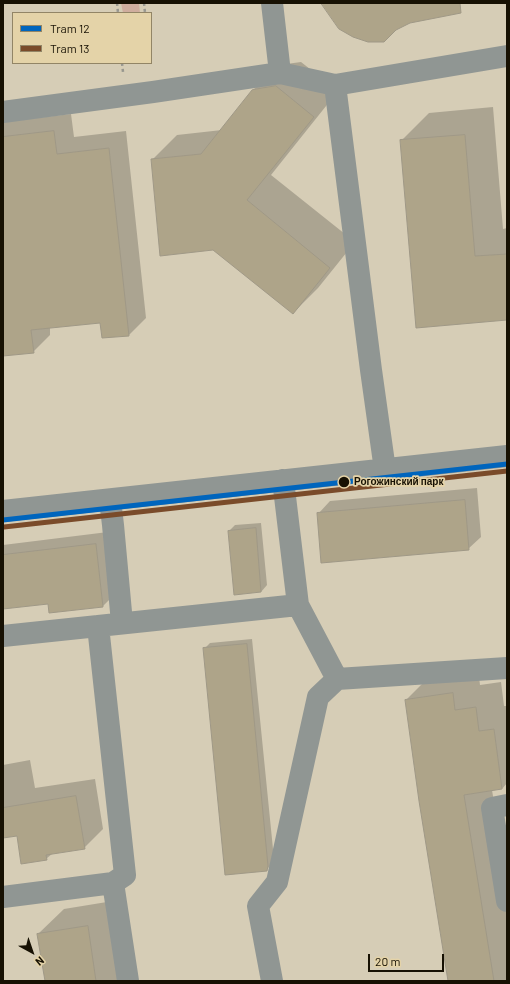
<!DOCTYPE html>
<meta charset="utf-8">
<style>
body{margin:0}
#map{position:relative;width:510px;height:984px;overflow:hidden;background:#d6cdb6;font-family:Barlow,sans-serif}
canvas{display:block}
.frame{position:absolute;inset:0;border:4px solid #171103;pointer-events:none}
.legend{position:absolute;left:12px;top:12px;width:140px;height:52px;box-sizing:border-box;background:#e4d3a8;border:1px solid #928566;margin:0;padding:5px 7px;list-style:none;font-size:12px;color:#171103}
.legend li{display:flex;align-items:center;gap:8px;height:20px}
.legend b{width:20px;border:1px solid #928566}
.north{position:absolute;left:12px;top:932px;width:40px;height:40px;-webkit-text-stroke:3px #e4d3a8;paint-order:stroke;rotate:140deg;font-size:11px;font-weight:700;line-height:16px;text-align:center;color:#171103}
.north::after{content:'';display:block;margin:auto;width:14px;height:18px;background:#171103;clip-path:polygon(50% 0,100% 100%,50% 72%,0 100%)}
.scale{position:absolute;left:368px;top:954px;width:76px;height:18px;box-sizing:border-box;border:2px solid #171103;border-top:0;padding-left:5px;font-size:12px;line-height:14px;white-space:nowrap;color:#171103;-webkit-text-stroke:3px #e4d3a8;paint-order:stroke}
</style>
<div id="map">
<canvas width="510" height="984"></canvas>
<div class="frame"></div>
<ul class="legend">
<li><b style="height:5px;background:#0065bd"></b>Tram 12</li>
<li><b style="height:5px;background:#7a4b2a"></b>Tram 13</li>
</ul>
<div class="north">N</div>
<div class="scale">20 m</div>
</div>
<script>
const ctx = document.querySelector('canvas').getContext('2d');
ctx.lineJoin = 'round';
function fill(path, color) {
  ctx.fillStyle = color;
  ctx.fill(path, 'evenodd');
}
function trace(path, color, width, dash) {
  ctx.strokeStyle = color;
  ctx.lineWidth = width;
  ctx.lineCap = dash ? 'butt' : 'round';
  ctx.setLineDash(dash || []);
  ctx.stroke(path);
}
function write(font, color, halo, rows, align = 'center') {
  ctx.font = font + ' Barlow,sans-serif';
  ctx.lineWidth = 3.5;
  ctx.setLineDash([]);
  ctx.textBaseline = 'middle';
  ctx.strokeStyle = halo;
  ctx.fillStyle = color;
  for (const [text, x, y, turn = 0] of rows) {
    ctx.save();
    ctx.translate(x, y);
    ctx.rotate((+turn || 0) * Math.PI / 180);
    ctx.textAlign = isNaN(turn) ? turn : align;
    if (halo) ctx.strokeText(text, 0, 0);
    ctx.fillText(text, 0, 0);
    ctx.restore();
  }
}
fill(new Path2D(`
 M121,3H139L140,13H123Z`), '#cfad9e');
fill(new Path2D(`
 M301,62L338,91L271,175L355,242L318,288L293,313L152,160L177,135L222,130L253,90L279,65Z
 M493,107L503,229L507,228V319L401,141L429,113Z
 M71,114L74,137L126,131L146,318L129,335L101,322L50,327V335L33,352L3,355V122Z
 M477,488L481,537L468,549L318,514L330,501Z
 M261,523L267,585L261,592L229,531L235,525Z
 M108,532L115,594L103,606L49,603L3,608V545Z
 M252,639L274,859L273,863L266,870L204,649L210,643Z
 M478,669L480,685L501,682L504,706H507V783L502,789L492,790L507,883V981H449L406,700L431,675Z
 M30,760L35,788L95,779L103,829L84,848L53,853L46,859L18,835L3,837V765Z
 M113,901L125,981H46L38,934L64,909Z`), '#0003');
const building = new Path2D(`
 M321,3H460L461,13L410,23L396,30L384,42H368L353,37L339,29Z
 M276,86L314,117L247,200L330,268L293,314L213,250L160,256L151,159L201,154L252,90Z
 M54,131L57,154L109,148L129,336L102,338L100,323L31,330L34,353L3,356V137Z
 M465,135L475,256L507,254V320L416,328L400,140Z
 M465,500L469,550L321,563L317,513Z
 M256,528L261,592L234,595L228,531Z
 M96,544L103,607L49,613L48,604L3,609V555Z
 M247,644L268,866L267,871L225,875L203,648Z
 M453,693L455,710L476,707L479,731L494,729L502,789L464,795L494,981H448L419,801L405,700Z
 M76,796L85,849L46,855L47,860L21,864L17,836L3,838V808Z
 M88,926L96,981H45L37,934Z`);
fill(building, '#aea489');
trace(building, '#9f9886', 1);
trace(new Path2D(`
 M117,3L118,13
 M144,3L145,13
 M122,63L123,72`), '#98978f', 2.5, [3, 3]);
trace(new Path2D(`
 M272,3L280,73
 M3,112L153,92L280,73L335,85
 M385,470L371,370L335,85L507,56
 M110,500L113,525L122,623
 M3,511L507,456
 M298,605L337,679L507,668
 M3,636L298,605L283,480
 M507,805L492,808L507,901
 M113,883L128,981
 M3,897L113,883L125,875L98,626
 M272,981L258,906L277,882L318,697L337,679`), '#909693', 22);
trace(new Path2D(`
 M3,520L507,464`), '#0065bd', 5);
trace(new Path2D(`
 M4,527L507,471`), '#7a4b2a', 5);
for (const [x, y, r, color] of [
 [344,482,6,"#171103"]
]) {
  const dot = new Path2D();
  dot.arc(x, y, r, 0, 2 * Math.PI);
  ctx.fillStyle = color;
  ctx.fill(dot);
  trace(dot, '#e4d3a8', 1.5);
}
write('bold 10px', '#171103', '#e4d3a8', [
 ["Рогожинский парк",354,482]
], 'left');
</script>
